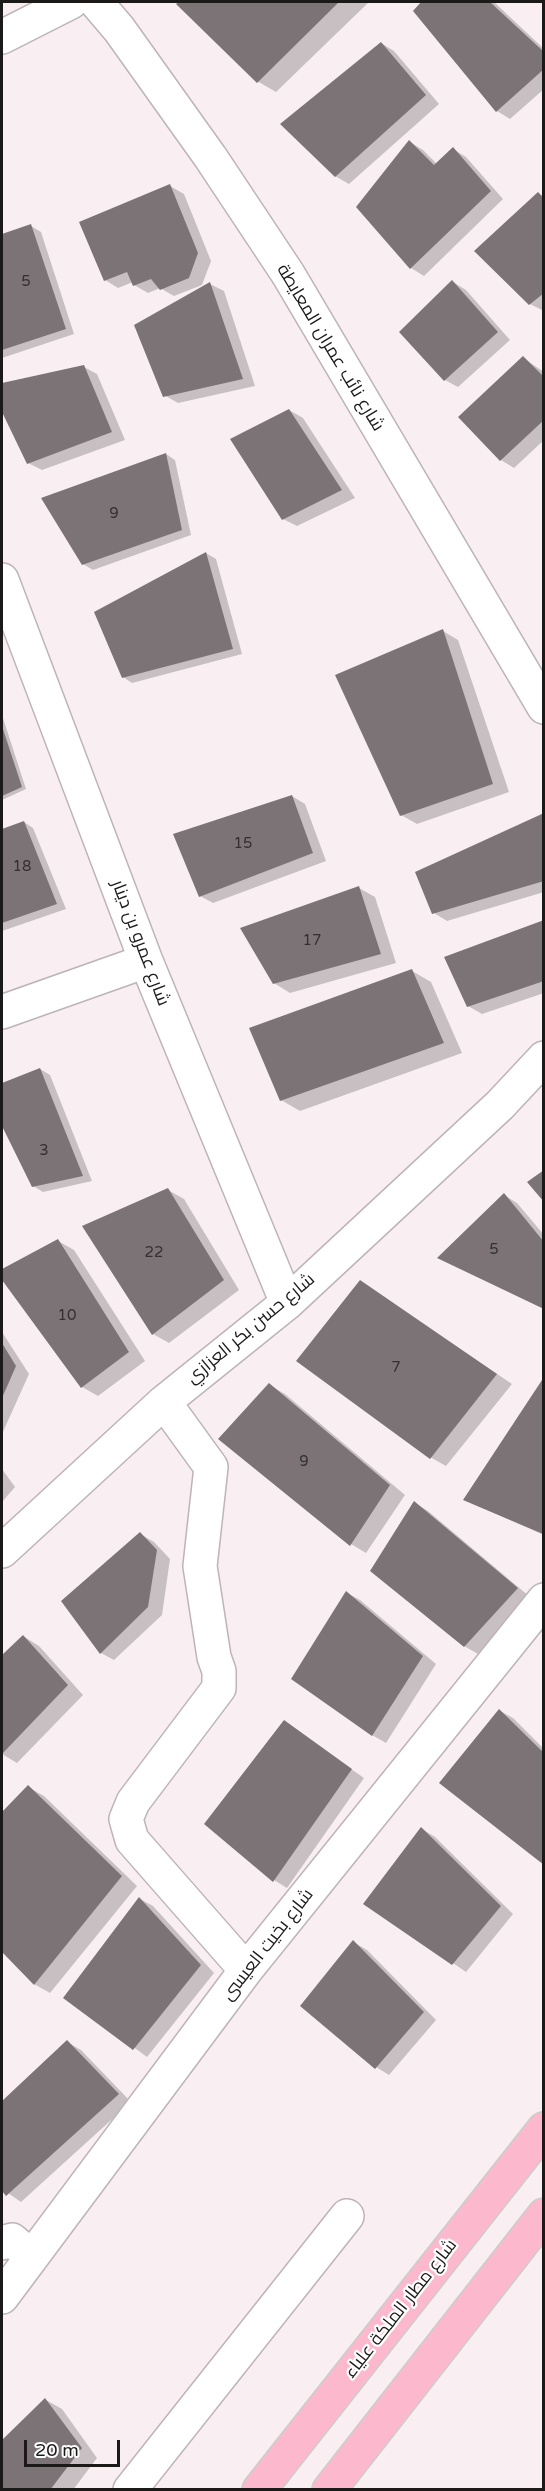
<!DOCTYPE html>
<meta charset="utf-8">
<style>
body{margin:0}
#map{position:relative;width:545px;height:2491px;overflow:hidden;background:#f9eff2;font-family:"Varela Round",sans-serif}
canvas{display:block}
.frame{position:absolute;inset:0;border:3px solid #1c1919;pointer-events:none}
.scale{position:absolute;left:24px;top:2440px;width:96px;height:27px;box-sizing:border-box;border:3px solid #1c1919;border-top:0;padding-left:8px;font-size:18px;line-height:21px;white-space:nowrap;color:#1c1919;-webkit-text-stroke:4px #fff;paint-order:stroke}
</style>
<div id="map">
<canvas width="545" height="2491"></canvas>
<div class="frame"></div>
<div class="scale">20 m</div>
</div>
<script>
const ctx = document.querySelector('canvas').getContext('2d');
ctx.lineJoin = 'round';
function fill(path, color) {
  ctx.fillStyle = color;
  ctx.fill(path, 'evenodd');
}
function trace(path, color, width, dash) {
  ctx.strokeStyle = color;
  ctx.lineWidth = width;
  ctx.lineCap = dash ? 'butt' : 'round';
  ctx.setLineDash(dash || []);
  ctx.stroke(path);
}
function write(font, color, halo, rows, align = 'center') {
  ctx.font = font + ' "Varela Round",Cairo,sans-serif';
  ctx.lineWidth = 4.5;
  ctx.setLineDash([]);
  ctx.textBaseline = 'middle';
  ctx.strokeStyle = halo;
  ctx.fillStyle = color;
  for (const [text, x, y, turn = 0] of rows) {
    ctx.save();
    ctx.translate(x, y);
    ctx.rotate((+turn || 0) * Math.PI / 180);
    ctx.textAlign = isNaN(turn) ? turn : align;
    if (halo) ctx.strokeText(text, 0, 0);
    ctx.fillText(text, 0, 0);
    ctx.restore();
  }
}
fill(new Path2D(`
 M182,2H369L276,92L257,81L178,4Z
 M423,2H494L544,49V89L510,119L497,111L415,11Z
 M381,43L394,51L439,104L349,184L335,176Z
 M410,142L423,150L437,164L453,149L466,157L503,199L424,276L411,268Z
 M170,186L184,194L211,261L202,285L174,296L160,288L148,293L134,285L133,282L118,288L105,280Z
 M538,194L544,197V311L530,304Z
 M31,226L41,232L74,334L2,358V236Z
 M453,282L466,290L510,340L458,387L445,380Z
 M210,284L224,291L255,386L178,403L164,395Z
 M523,358L544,372V440L514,468L501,460Z
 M84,367L97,374L125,440L42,470L28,463L2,408V384Z
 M289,410L303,418L355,498L297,526L283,519Z
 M166,454L175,460L191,535L93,570L83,564Z
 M206,553L216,559L242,654L132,683L123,677Z
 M443,631L458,640L509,792L417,824L401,815Z
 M2,715L26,789L2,800Z
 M292,796L305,804L326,861L213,903L200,896Z
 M544,815V892L447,921L434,913Z
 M24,822L33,828L66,909L2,931V831Z
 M359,888L375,897L396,963L290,993L274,983Z
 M544,922V993L482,1014L468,1006Z
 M412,971L431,982L462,1053L300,1111L281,1100Z
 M40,1069L50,1075L92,1181L43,1192L33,1186L2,1123V1084Z
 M168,1190L184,1199L239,1290L169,1343L153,1334Z
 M504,1195L517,1203L544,1235V1309L439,1258Z
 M58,1241L74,1250L145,1361L98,1396L82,1387L2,1278V1271Z
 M376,1292L512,1384L446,1466L430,1457Z
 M2,1332L29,1374L2,1434Z
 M544,1383V1535L465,1500Z
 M269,1385L285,1394L405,1495L366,1553L351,1544Z
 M2,1469L15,1487L2,1502Z
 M415,1503L428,1511L530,1597L478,1654L464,1646Z
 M140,1534L154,1542L170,1559L162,1615L114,1660L101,1653Z
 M347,1593L360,1600L436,1664L386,1743L372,1735Z
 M23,1636L39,1646L83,1695L17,1763L2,1754V1657Z
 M500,1711L513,1718L544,1749V1863Z
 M284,1722L364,1778L287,1888L274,1880Z
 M28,1787L44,1796L137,1886L50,1993L34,1984L2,1950V1814Z
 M422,1829L435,1837L513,1914L466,1972L365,1903Z
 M140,1899L153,1906L214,1973L147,2057L65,1997Z
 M353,1942L367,1950L436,2020L389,2075L376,2067Z
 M67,2042L81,2050L131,2102L21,2202L2,2189V2104Z
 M46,2400L62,2409L97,2458L73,2490H2V2442Z`), '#0003');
fill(new Path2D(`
 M179,2H339L257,83L176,4Z
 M421,2H490L544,52V69L496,112L413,11Z
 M381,42L426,95L335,177L280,124Z
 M409,140L434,165L453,147L491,191L410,269L356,207Z
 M170,184L198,253L189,278L160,290L151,279L133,286L127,272L104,281L79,222Z
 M538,192L544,198V293L529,305L474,251Z
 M31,224L66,329L2,350V234Z
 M452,280L498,332L444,381L399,332Z
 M210,282L243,379L163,397L134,325Z
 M523,356L544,377V420L500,461L458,417Z
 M84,365L112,432L27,464L2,412V383Z
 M289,409L342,490L282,520L230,439Z
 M166,453L182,530L82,565L41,498Z
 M206,552L233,649L122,678L94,612Z
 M443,629L493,784L400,816L335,675Z
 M2,726L22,787L2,796Z
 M292,795L313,853L199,897L173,834Z
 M544,813V881L432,914L415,872Z
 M24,821L57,904L2,923V829Z
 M359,886L381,954L273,984L240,928Z
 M544,920V981L467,1007L444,957Z
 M412,969L444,1043L280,1101L249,1028Z
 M40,1068L83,1176L32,1187L2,1126V1083Z
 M544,1170V1202L527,1182Z
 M168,1188L224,1280L152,1335L82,1226Z
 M504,1193L544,1242V1309L437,1258Z
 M58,1239L129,1352L81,1388L2,1280V1269Z
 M360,1280L497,1374L430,1459L296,1361Z
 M2,1343L16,1366L2,1398Z
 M542,1380L544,1382L543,1534L463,1500Z
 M269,1383L390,1485L350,1546L218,1439Z
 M414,1501L518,1588L464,1647L370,1571Z
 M140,1532L157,1550L148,1607L100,1654L61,1601Z
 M346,1591L423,1656L372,1736L291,1679Z
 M23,1635L68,1685L2,1754V1655Z
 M499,1709L544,1753V1865L439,1783Z
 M284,1720L352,1769L273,1882L204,1824Z
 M28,1785L122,1876L34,1985L2,1952V1812Z
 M421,1827L501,1906L452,1965L363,1904Z
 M139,1897L201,1965L133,2050L63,1998Z
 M353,1940L424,2012L375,2069L300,2006Z
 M67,2040L119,2094L6,2196L2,2191V2101Z
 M45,2398L82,2448L50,2490H2V2440Z`), '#7c7376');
const minor = new Path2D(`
 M96,2L119,29L211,158L288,274L544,707
 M2,37L71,2
 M2,580L146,961L287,1303
 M2,1012L146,961
 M164,1402L211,1467L200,1566L214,1657L219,1671V1688L133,1802L126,1819L132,1840L246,1970
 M2,1551L164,1402L287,1303L500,1105L544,1058
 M2,2243L12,2240L31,2256
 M2,2297L246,1970L544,1600
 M130,2490L347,2216`);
const highway = new Path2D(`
 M259,2490L544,2129
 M329,2490L544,2215`);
trace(minor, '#beb4b7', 36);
trace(highway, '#cdcccc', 36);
trace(minor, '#fff', 33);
trace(highway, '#fcb9cd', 33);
write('15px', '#343030', null, [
 ["5",26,282],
 ["9",114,514],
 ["15",243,844],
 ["18",22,867],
 ["17",312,941],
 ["3",44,1151],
 ["5",494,1250],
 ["22",154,1253],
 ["10",67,1316],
 ["7",396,1368],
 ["9",304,1462]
]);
write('18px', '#1c1919', '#fff', [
 ["شارع نائب عمران المعايطة",330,348,59],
 ["شارع عمرو بن دينار",140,943,69],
 ["شارع حسن بكر العزازي",251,1329,-40],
 ["شارع بخيت العيسى",268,1945,-52],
 ["شارع مطار الملكة علياء",401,2309,-52]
]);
</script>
